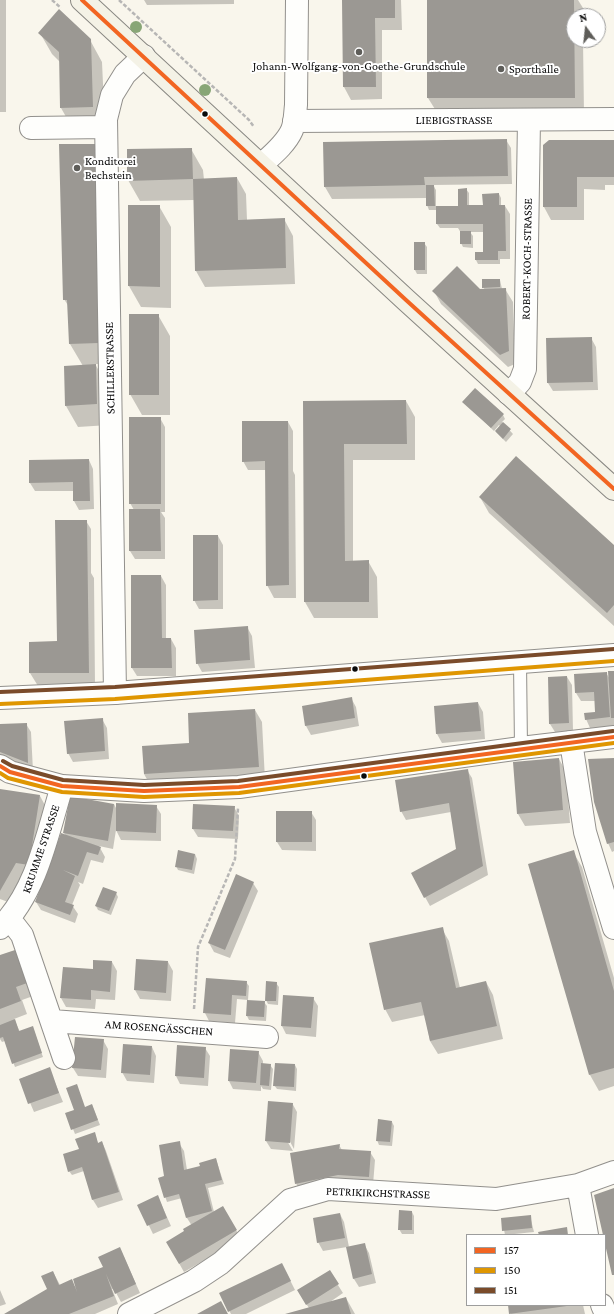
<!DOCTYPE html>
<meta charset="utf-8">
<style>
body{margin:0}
#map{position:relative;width:614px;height:1314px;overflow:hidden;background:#f9f6ec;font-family:"Crimson Pro",serif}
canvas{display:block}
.legend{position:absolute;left:466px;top:1234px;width:140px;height:72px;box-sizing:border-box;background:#fff;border:1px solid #9d9d9d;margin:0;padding:5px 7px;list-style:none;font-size:12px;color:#0a0a0a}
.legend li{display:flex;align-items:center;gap:8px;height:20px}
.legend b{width:20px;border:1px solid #9d9d9d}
.north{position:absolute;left:566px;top:8px;width:40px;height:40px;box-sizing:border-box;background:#fff;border:1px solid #9d9d9d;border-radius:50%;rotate:345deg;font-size:11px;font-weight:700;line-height:16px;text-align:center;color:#0a0a0a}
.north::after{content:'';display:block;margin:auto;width:14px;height:18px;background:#5e5d59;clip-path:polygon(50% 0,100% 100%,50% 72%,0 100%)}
</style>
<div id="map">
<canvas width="614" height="1314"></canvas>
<ul class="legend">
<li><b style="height:5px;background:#f26522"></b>157</li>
<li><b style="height:5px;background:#df9601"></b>150</li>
<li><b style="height:5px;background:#7a4b2a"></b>151</li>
</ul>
<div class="north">N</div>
</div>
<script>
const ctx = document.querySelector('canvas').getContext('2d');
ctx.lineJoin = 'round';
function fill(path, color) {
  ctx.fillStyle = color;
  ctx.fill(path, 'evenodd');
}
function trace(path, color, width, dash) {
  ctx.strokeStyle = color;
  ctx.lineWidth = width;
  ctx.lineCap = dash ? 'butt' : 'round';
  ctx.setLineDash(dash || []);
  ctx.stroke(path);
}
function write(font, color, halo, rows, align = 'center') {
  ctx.font = font + ' "Crimson Pro",serif';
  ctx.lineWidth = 4;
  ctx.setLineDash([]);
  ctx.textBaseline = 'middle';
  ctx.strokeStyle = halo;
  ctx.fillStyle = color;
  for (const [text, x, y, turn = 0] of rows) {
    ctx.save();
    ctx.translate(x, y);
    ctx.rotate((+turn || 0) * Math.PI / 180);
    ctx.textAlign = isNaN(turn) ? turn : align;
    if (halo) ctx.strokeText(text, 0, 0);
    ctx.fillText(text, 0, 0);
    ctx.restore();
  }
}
fill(new Path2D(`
 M0,0H6V112H0Z
 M144,0H234V4L147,5Z
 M343,0H401L402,30H382V99L351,100L344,87Z
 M428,0H578L583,8V16H574V40H583L584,113L438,114L428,98Z
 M40,33L90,40L102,62L105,128L73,129L61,108L60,62L52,54Z
 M506,140L511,148L512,184L433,185L436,190V207L459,206L466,189L469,193V206H484L499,194L501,198V206H505L510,214V259H500V264H478L476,260V253H485L484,232H470L473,236V248L463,247L461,243V233L458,228H440L437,224V210H429L427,205V198L332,199L325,187Z
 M614,141V185H605V190L584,189V220H551L544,207V146Z
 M94,145L99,153L110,364H95L108,386L109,425L78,427L66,406L83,366L70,344L69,307L64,299Z
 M191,149L203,170L204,180L237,178L246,194L247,220L284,219L293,236L295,284L205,287L196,271L194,200L140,201L128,180Z
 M159,206L171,227V308L141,307L129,286Z
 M424,243L427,247V274H417L415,270Z
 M500,280L502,289H505L513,302L515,364L508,367L441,304L434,291L485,290L483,287Z
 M158,315L170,336V415H142L130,394Z
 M591,338L596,347L598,390L553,391L548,383Z
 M406,401L415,417V460H353V562L368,561L377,577L378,618H314L305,602L304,402Z
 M464,402L503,415L505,419L502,422L513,434L506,442L496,432L501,427L499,425L494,431Z
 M160,418L165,427V512H161L165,518V559H135L130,551L134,510L130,503Z
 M288,422L293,431V471L295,475L296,598H274L267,585L266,470H248L243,461Z
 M89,460L93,469L94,509L79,510L74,501V491H35L30,483Z
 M480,497L614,546V626L489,513Z
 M86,521L91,529V573L94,578L95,685L38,686L30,673V643L58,642Z
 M218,536L223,545V609H199L194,600Z
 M161,576L166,585V639H171L176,648V676H137L132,668Z
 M247,627L252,636L255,668L202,672L197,663Z
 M614,672V726L590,728L586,719L596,713V701H581L576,693L606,673L610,679Z
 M567,677L572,685L573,731L555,732L550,724Z
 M351,698L356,707L359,726L311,735L306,726L303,707Z
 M478,703L483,712L485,739L442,743L437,734L435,707Z
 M255,710L262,722L265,780L149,783L144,774L143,747L189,744Z
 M102,719L107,728L109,759L73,762L68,753Z
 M26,724L31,732L33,771L0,756V725Z
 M559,759L566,772L570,823L525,826L518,814Z
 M614,759V851L612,852L608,843Z
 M467,770L472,778L488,875L430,906L425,897L457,849L451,812L406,820L401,811Z
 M0,790L40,796L47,809L36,878L8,902L0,899Z
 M114,804L117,810L156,806L161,814V841L121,840L116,830L113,849L99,846L105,857L103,863L91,860L83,884L78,882L80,885L72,905L78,914L75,923L41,910L36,902L66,836L64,833Z
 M234,807L239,816L238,839L198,837L193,829Z
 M311,812L316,820V851L282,850L277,842Z
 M573,852L582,867L614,978V1086L599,1091L590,1075Z
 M195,854L197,859L194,874L178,870L176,866Z
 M253,883L258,891L230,958L214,952L209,943Z
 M116,893L118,897L111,915L98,910L96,906Z
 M442,929L449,941L460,988L486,982L493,995L503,1039L438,1054L430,1041L425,1015L392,1022L385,1009Z
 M17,950L36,995L22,1000L27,1014L14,1019L20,1032L34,1031L43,1057L15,1067L5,1041L2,1042L0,1039V956Z
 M112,962L117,971L115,1000L96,999L95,1009L66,1007L61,998L63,968L94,970Z
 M168,962L173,971L171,1001L140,999L135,990Z
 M246,982L249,986L248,1000L237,999L235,1023L209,1021L205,1013Z
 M276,983L279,987L278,1005L268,1004L266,1000Z
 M313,998L318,1006L316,1037L286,1034L282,1026Z
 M264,1002L267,1006L266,1021L249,1020L247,1016Z
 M103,1040L108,1049L106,1078L78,1076L73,1068Z
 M152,1047L156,1056L154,1083L127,1081L122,1072Z
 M205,1048L210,1056L208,1086L180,1084L176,1076Z
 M258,1052L263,1061V1064L270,1065L273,1069L271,1090L263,1089L261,1086V1091L233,1089L229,1081Z
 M295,1065L297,1069L296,1091L277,1089L274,1085Z
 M49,1068L63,1102L34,1112L20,1079Z
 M292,1103L297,1112L294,1149L288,1138L286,1139L293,1151L271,1149L266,1141Z
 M92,1105L100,1125L75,1134L67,1114Z
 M392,1122L394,1126L392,1146L379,1145L377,1140Z
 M96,1137L98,1144L102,1142L106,1151L123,1200L98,1208L93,1200L84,1171L72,1175L69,1171L81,1150Z
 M179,1143L184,1151L187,1170L201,1167L216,1159L224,1184L208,1188L214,1212L223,1207L241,1239L184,1272L167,1242L186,1232L192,1226L187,1218L182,1198L167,1202L159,1178L165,1177Z
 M339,1145L342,1150L370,1152L375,1160L373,1185L300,1192L296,1183Z
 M158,1197L171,1226L153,1234L139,1205Z
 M412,1212L414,1216V1234H402L399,1229Z
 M340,1214L344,1222L349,1247L364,1244L369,1253L376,1283L359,1287L354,1279L347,1247L323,1251L318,1242Z
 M530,1216L534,1232L505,1235L502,1219Z
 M124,1257L140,1293L121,1302L114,1289H112L118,1304L95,1314H6L48,1290L53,1272L60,1285L75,1286L74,1280L104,1268Z
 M329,1271L343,1293L330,1302L346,1298L355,1314H288L309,1308L303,1299Z
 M286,1272L295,1290L246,1314H231L220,1293Z
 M0,1290L6,1304L0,1306Z
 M509,1305H583L585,1314H511Z`), '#0003');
fill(new Path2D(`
 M342,0H395V18H375L376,87H343Z
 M427,0H574L575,98H427Z
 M59,9L91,39L93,107L60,108L59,52L38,33Z
 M507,139L508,176L424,177L425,185L324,187L323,142Z
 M549,140H614V177H577V207H543V145Z
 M59,144H95L99,343L69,344L67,300H63Z
 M192,148L193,179L127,181V149Z
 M237,177L238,220L285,218L286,268L195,271L193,179Z
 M426,185H434L435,206H426Z
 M467,188V205H483L482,194L499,193V205H505L506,251H498V260H475V252H483V224H436V206H458V189Z
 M128,205H160V287L128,286Z
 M460,231H471V244H460Z
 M414,242H425V270H414Z
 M457,266L480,289L506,288L509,351L500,355L432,291Z
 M482,279H500V287L482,288Z
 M129,314H159V395H129Z
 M592,337L593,382L547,383L546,338Z
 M96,364L97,404L65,406L64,366Z
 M475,388L504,414L491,428L462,402Z
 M406,400L407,444H344L345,561L369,560V602H304L303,401Z
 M129,417H161V504H129Z
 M242,421H288L289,585L266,586L265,461L242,462Z
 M503,422L511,429L503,439L495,431Z
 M516,456L614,545V605L607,613L479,497Z
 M89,459L90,501H73V482L29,483V460Z
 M129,509H160L161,551H129Z
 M55,520H87L89,673H29V642L57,641Z
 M193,535H218V600L193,601Z
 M131,575H161L162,638H171L172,668H131Z
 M248,626L250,660L196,664L194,630Z
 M608,671H614V718H611Z
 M607,672L610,717L585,720L584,713L595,712L594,692L575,693L574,674Z
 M567,676L569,723L549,724L548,677Z
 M352,697L355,718L305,726L302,706Z
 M478,702L481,731L436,734L434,706Z
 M255,709L259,767L144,774L142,746L189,743L188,713Z
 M103,718L105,751L67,754L64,721Z
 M27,723L28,763L0,752V724Z
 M559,758L563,810L517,814L513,762Z
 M614,758V842L607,844L594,802L588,759Z
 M468,769L483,866L424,898L411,873L456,849L449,803L400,812L395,780Z
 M0,789L40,795L29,865L16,863L0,891Z
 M70,796L114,804L108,841L63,833Z
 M116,803L157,805L156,833L116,831Z
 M193,804L235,806L233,831L192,829Z
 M276,811H312V842H276Z
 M61,833L101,847L98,855L87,852L78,876L63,870L75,876L65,902L74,905L70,915L35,902Z
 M178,850L195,854L192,870L175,867Z
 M574,850L614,991V1068L589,1075L528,864Z
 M236,874L254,882L225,950L208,943Z
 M103,887L117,892L109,911L95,906Z
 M443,927L456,988L486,981L497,1026L430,1041L421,1002L384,1010L369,943Z
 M18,949L30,982L16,987L21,1001L0,1009V955Z
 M136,959L168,961L166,993L134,990Z
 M93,960L112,961L110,992L91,990V1000L60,998L63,967L93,969Z
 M206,978L247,981L246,996L232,995L231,1015L203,1013Z
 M266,981L277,982L276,1001H265Z
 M283,995L314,997L311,1028L281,1026Z
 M247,1000L265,1001L264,1017L246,1016Z
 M15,1019L19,1031L33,1026L42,1053L12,1064L3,1037L0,1038V1025Z
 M75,1037L104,1039L101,1070L72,1068Z
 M123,1044L152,1046L150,1075L121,1073Z
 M177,1045L206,1047L204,1078L175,1076Z
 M230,1049L259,1051L256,1083L228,1081Z
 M261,1063L271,1064L269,1086L260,1085Z
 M275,1063L295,1064L294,1087L273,1086Z
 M50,1067L59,1093L28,1104L19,1079Z
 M77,1084L85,1107L92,1104L98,1120L71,1130L65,1113L74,1110L66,1088Z
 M268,1101L293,1103L290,1143L265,1141Z
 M378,1119L392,1121L390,1142L376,1141Z
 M95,1132L98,1143L102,1141L119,1192L92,1200L82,1167L68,1172L63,1154L79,1149L75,1139Z
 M180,1141L184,1170L200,1166L199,1163L216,1158L222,1180L205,1184L212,1211L186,1218L179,1194L164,1198L158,1178L164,1176L159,1145Z
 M340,1144L339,1149L371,1151L369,1177L338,1175L295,1184L290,1153Z
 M614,1188V1275H612L605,1244V1235H603L594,1195Z
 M158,1195L167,1218L147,1226L137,1205Z
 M223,1206L237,1230L179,1264L166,1242L184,1231L183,1229Z
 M399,1210L412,1211V1230H398Z
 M340,1213L345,1238L317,1243L313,1218Z
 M531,1215L532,1228L502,1231L501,1218Z
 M567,1227L568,1235H539L538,1232Z
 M365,1243L372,1274L353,1279L346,1247Z
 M120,1247L136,1284L115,1294L106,1274L114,1296L69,1314H4L47,1289L41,1276L53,1271L59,1285L72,1279L77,1292L73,1279L103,1267L98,1257Z
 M282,1263L291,1281L228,1312L219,1293Z
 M330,1270L339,1284L306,1305L297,1290Z
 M346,1297L351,1314H285Z
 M221,1301L228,1314H197Z
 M508,1305H567V1306L509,1314Z`), '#9b9893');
const service = new Path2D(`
 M520,662L521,748`);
const minor = new Path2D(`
 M294,121L614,119
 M31,128L106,127
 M261,165C271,156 286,144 292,130C295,123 295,113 296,105L297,0
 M509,394L520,382L525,369L529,120
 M115,693L106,119L112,95L125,74L144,56
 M571,742L585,832L614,928
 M8,920L15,926L22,935L64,1058
 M0,928C37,891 47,835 62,786
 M52,1021L267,1037
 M578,1185L587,1235
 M602,1305L606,1314
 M129,1314L194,1281L221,1263L290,1200L328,1189L496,1199L578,1185L614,1172`);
const tertiary = new Path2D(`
 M0,698L115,693L614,655
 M0,766L10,772L62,786L144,791L239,787L521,748L614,737`);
const secondary = new Path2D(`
 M82,0L406,300L614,489`);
trace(service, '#92908c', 14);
trace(minor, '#92908c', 24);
trace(tertiary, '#92908c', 24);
trace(secondary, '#888782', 24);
trace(new Path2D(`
 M52,0L61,8
 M119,0L249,120L254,127
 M194,1009L198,947L235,859L238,808`), '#b7b6b5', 2.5, [4, 2]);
trace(service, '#fefefc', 12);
trace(minor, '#fefefc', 22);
trace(tertiary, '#fefefc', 22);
trace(secondary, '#f4f2e6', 22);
trace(new Path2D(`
 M82,0L406,300L614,489
 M0,766L10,772L62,786L144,791L239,787L614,737`), '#f26522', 4);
trace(new Path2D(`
 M0,704L115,699L614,661
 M0,773L8,778L62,792L144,797L239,793L614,743`), '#df9601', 4);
trace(new Path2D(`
 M0,692L115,687L614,649
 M3,761L12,766L63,780L144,785L238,781L613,731`), '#7a4b2a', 4);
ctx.fillStyle = '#88a676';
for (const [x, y] of [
 [136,27],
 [205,90]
]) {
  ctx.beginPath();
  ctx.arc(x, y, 6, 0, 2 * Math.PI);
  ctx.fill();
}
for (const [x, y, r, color] of [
 [359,52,4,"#5e5d59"],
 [501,69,4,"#5e5d59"],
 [205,114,3.5,"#0a0a0a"],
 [77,168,4,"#5e5d59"],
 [355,669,3.5,"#0a0a0a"],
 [364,776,3.5,"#0a0a0a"]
]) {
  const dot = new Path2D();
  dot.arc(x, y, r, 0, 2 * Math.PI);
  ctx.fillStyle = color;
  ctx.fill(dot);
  trace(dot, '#fff', 1.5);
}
write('12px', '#0a0a0a', '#fff', [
 ["Johann-Wolfgang-von-Goethe-Grundschule",359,66,"center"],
 ["Sporthalle",509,69],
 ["Konditorei",85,161],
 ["Bechstein",85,175]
], 'left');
write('12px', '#0a0a0a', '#fff', [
 ["LIEBIGSTRASSE",454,120],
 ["ROBERT-KOCH-STRASSE",527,259,-89],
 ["SCHILLERSTRASSE",110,368,-91],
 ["KRUMME STRASSE",41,849,-71],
 ["AM ROSENGÄSSCHEN",159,1028,4],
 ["PETRIKIRCHSTRASSE",378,1193,2]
]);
</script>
